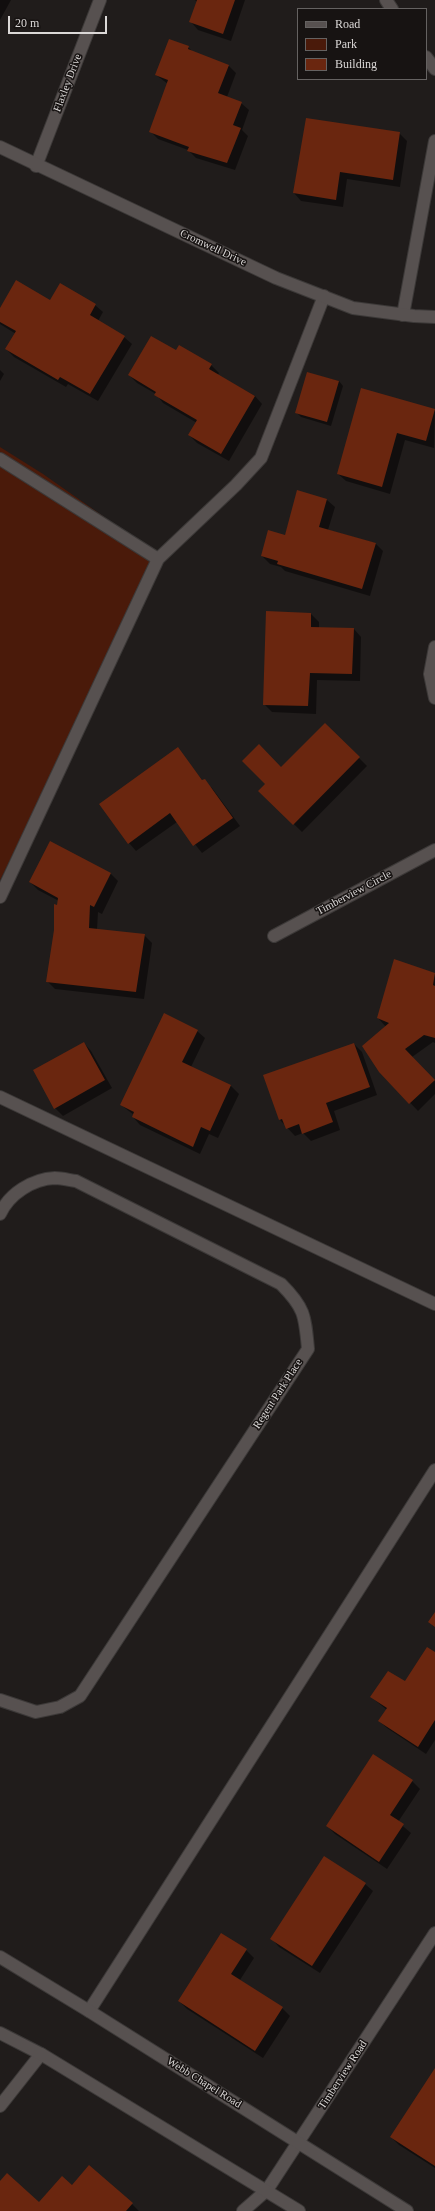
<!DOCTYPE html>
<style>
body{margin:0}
#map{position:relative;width:435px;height:2211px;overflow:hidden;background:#201c1b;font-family:"Times New Roman",serif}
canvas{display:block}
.legend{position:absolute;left:297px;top:8px;width:130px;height:72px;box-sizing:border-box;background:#171312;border:1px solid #656261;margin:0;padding:5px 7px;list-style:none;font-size:12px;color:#dbd8d7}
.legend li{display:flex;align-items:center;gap:8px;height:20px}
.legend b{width:20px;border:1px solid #656261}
.scale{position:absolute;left:8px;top:16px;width:99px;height:18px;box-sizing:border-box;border:2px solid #dbd8d7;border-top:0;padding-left:5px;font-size:12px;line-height:14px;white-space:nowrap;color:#dbd8d7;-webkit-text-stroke:3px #171312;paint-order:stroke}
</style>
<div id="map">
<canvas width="435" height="2211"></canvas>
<ul class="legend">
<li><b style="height:5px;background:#575150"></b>Road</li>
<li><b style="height:11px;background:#4a1a0a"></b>Park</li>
<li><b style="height:11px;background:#6a260f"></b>Building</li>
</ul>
<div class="scale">20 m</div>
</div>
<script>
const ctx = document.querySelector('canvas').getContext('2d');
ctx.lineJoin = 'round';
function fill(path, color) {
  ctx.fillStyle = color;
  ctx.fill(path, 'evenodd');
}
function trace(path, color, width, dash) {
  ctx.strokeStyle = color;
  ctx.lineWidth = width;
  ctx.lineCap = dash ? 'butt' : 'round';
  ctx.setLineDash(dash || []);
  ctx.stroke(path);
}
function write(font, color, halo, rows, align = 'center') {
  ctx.font = font + ' "Times New Roman",serif';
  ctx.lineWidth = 3;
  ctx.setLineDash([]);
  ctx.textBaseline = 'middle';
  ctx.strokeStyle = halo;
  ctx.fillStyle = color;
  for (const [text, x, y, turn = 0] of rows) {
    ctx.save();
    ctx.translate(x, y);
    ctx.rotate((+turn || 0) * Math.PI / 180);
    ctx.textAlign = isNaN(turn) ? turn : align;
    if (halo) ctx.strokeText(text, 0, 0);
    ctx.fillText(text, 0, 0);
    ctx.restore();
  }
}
fill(new Path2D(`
 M0,447L43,474L164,559L0,880Z`), '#4a1a0a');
fill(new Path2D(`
 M0,0H11L0,20Z
 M195,0H245L231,41L198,30L191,22L197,2Z
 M188,47L194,53L229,66L236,73L227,97L241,103L249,110L242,130L248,136L235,170L196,158L188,150L158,139L150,131L168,84L156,75Z
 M399,133L407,141L400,187L347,179L343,207L301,201L294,193Z
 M50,301L95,305L103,312L98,321L124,337L132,344L98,401L68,384L66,387L14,357L6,349L16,334L0,324V310Z
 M177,352L211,365L219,373L218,375L255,396L262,404L229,461L197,443L189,435L197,423L163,403L156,394L137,383L129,375Z
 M0,370L4,374L0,381Z
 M308,373L339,381L343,386L331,426L301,417L297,413Z
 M362,389L435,410L434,448L405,440L390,494L346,481L338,474Z
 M298,492L327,500L335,507L328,530L375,543L383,551L370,596L285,571L281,567L270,564L262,556L285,536Z
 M267,612L311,614L319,622V628L354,629L361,637L360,681L317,680L316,714L272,712L264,704Z
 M325,724L367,766L302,832L260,791Z
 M178,749L203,781L212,788L240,826L202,853L177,822L136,851L129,843Z
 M110,873L118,881L102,914L98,912L97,930L144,935L152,943L144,999L55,989L47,981L59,901L38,890L30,882Z
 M394,960L435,974V1043L433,1042L412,1057L435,1081V1094L418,1111L380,1071L386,1027L378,1018Z
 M197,1031L205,1038L191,1067L231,1086L239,1094L218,1138L209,1134L200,1154L140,1125L133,1117L134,1115L121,1105Z
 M84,1043L91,1051L112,1088L63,1116L55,1108Z
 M354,1044L362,1052L377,1095L334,1111L340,1130L311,1141L303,1133L295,1136L280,1120Z
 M435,1653V1740L426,1754L387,1728L379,1721L387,1710L371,1697L405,1683Z
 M373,1756L412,1781L420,1789L398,1822L411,1833L387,1869L335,1834L327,1826Z
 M365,1884L373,1891L320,1973L279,1947L272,1939Z
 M222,1934L246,1950L254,1958L240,1980L282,2008L290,2016L263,2058L187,2009L179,2001Z
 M435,2070V2168L399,2145L391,2137Z
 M0,2183L39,2203L72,2186L132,2204L139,2211H0Z`), '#0007');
fill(new Path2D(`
 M197,0H235L223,34L189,22Z
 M169,39L189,46L188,49L229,65L218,93L242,102L233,125L241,128L227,163L187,151L189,147L149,132L168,80L155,75Z
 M306,118L400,132L393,180L340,172L336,200L293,193Z
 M16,280L50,300L60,283L96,304L90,315L125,336L90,394L60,377L58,380L5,349L16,331L0,322V308Z
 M151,336L176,350L179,345L212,364L209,369L255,396L221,454L188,435L197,420L154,395L156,392L128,375Z
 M307,372L339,381L327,422L295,413Z
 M361,388L435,409L426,441L397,433L382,487L337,474Z
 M297,490L327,499L319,527L376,543L362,589L277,564L278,561L261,556L268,530L285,535Z
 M266,611L311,613V627L354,628L352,674L310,673L308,706L263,705Z
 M325,723L360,757L293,825L258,791L265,784L242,761L259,744L281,767Z
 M178,747L202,780L205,779L233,818L193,846L170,813L128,844L99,804Z
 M50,841L111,873L94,907L90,905L89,928L145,934L136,992L46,982L54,930V904L57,905L58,898L29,882Z
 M394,959L435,973L433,985L435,986V1038L424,1035L405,1049L435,1080L409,1104L379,1072L362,1046L389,1023L377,1018Z
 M164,1013L198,1030L182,1062L231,1085L210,1131L201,1127L193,1147L132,1117L134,1112L120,1105Z
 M84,1042L105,1080L54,1109L33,1070Z
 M354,1043L370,1087L326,1103L333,1122L302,1134L299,1124L286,1129L282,1119L279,1120L263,1075Z
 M435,1612V1627L428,1622Z
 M427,1647L435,1652V1720L418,1747L378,1721L387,1708L370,1697L388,1671L405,1681Z
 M373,1754L413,1780L390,1815L404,1824L379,1862L326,1826Z
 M324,1856L366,1883L312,1966L270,1939Z
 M221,1933L247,1949L231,1974L283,2007L255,2051L178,2001Z
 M435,2068V2166L390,2137Z
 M89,2165L133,2203L126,2211H0V2181L7,2173L39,2202L62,2176L72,2185Z`), '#6a260f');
const lane = new Path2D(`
 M386,0L392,9
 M426,57L435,69
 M403,315L435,141
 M0,459L158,559L236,485L261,458L324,296
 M0,897L158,559
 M0,1097L435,1304
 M89,2011L435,1470
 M0,2106L41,2054`);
const street = new Path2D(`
 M36,166L100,0
 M435,647L430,674L435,698
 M274,936L435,850
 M0,1214C9,1194 32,1179 55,1178C62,1178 69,1180 76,1181L281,1284C305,1308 305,1316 308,1349L80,1696L60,1707L36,1712L0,1700
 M243,2211L267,2190L435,1933`);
const secondary = new Path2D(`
 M0,147L276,278L353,308L414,316L435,317
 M0,1957L89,2011L407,2211
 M0,2033L41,2054L299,2211`);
trace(lane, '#3c3938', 14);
trace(street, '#3c3938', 14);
trace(secondary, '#3c3938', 14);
trace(lane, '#575150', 12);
trace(street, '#575150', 12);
trace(secondary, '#575150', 12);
write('11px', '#dbd8d7', '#171312', [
 ["Flaxley Drive",68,83,-69],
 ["Cromwell Drive",213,248,25],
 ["Timberview Circle",354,893,-28],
 ["Regent Park Place",278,1394,-57],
 ["Timberview Road",343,2075,-57],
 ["Webb Chapel Road",204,2083,32]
]);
</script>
